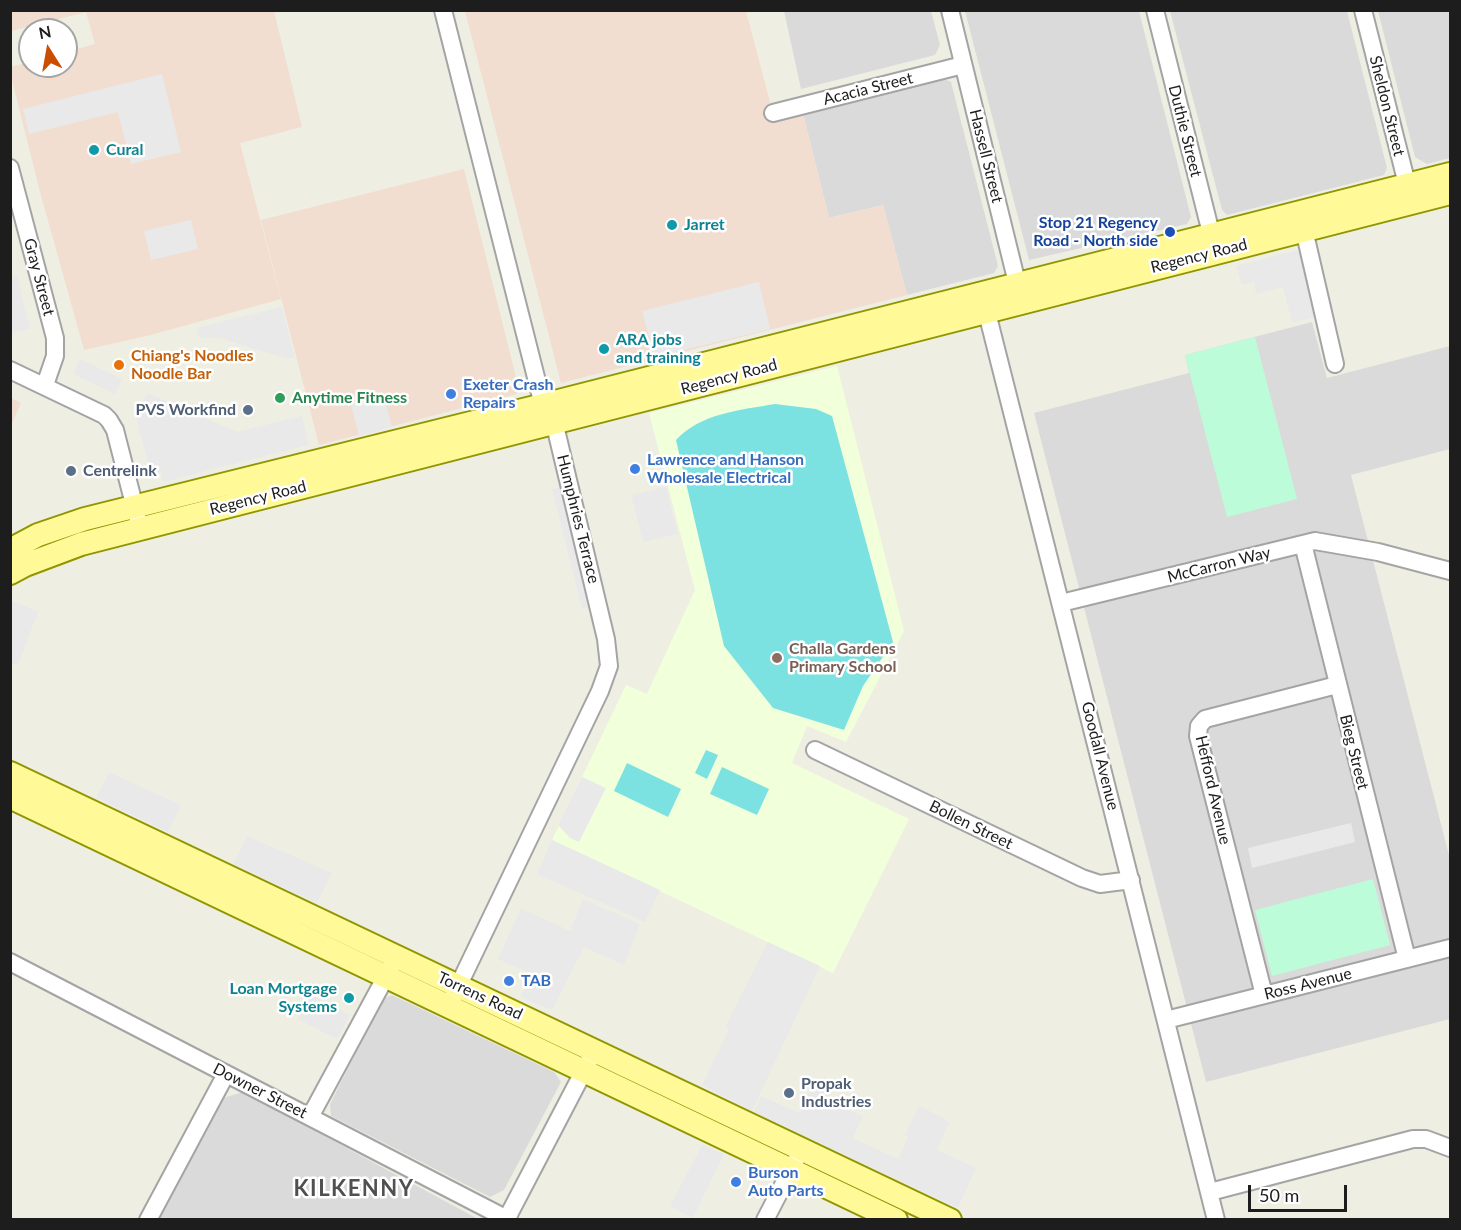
<!DOCTYPE html>
<style>
body{margin:0}
#map{position:relative;width:1461px;height:1230px;overflow:hidden;background:#eeefe2;font-family:Lato,sans-serif}
canvas{display:block}
.frame{position:absolute;inset:0;border:12px solid #1d1d1d;pointer-events:none}
.north{position:absolute;left:18px;top:18px;width:60px;height:60px;box-sizing:border-box;background:#fff;border:2px solid #a5a5a5;border-radius:50%;rotate:349deg;font-size:16px;font-weight:700;line-height:24px;text-align:center;color:#1d1d1d}
.north::after{content:'';display:block;margin:auto;width:21px;height:27px;background:#ca4d00;clip-path:polygon(50% 0,100% 100%,50% 72%,0 100%)}
.scale{position:absolute;left:1248px;top:1185px;width:99px;height:27px;box-sizing:border-box;border:3px solid #1d1d1d;border-top:0;padding-left:8px;font-size:18px;line-height:21px;white-space:nowrap;color:#1d1d1d;-webkit-text-stroke:4px #fff;paint-order:stroke}
</style>
<div id="map">
<canvas width="1461" height="1230"></canvas>
<div class="frame"></div>
<div class="north">N</div>
<div class="scale">50 m</div>
</div>
<script>
const ctx = document.querySelector('canvas').getContext('2d');
ctx.lineJoin = 'round';
function fill(path, color) {
  ctx.fillStyle = color;
  ctx.fill(path, 'evenodd');
}
function trace(path, color, width, dash) {
  ctx.strokeStyle = color;
  ctx.lineWidth = width;
  ctx.lineCap = dash ? 'butt' : 'round';
  ctx.setLineDash(dash || []);
  ctx.stroke(path);
}
function write(font, color, halo, rows, align = 'center') {
  ctx.font = font + ' Lato,sans-serif';
  ctx.lineWidth = 5;
  ctx.setLineDash([]);
  ctx.textBaseline = 'middle';
  ctx.strokeStyle = halo;
  ctx.fillStyle = color;
  for (const [text, x, y, turn = 0] of rows) {
    ctx.save();
    ctx.translate(x, y);
    ctx.rotate((+turn || 0) * Math.PI / 180);
    ctx.textAlign = isNaN(turn) ? turn : align;
    if (halo) ctx.strokeText(text, 0, 0);
    ctx.fillText(text, 0, 0);
    ctx.restore();
  }
}
fill(new Path2D(`
 M784,11H931L940,45L935,55L801,89Z
 M965,11H1139L1191,217L1187,224L1029,260Z
 M1170,11H1347L1387,168L1384,175L1227,215L1222,210Z
 M1378,11H1450V158L1427,164L1415,157Z
 M944,79L951,82L998,266L994,273L907,295L883,205L829,218L803,114Z
 M1312,322L1327,378L1450,346V449L1351,475L1450,859V1019L1206,1082L1034,413L1189,373L1185,355Z
 M392,995L554,1072L561,1082L504,1190L490,1197L331,1116L330,1104L383,999Z
 M243,1092L478,1219L157,1220L223,1098Z`), '#dbdada');
fill(new Path2D(`
 M10,11H274L302,127L240,143L281,299L147,336L84,350L40,192L11,76L10,67L30,62V66H66V52L95,44L86,12L11,31Z
 M465,11H746L775,121L803,114L829,218L883,205L907,295L561,383Z
 M464,169L519,389L517,394L319,445L261,220Z
 M11,398L21,403L11,425Z`), '#f1ded0');
fill(new Path2D(`
 M837,366L904,631L846,742L807,726L792,763L909,819L833,973L552,840L626,685L647,694L695,590L649,413Z`), '#f1ffdb');
fill(new Path2D(`
 M1255,337L1297,499L1227,517L1185,355Z
 M1373,879L1390,945L1272,976L1255,910Z`), '#bcfcd9');
fill(new Path2D(`
 M775,404L816,409L832,416L893,642L863,686L844,730L773,708L724,646L676,440C701,413 741,410 775,404Z
 M706,750L718,755L707,779L695,773Z
 M627,763L681,789L668,817L614,791Z
 M722,767L769,789L757,815L710,794Z`), '#7ce2e1');
fill(new Path2D(`
 M162,74L181,152L131,164L118,112L29,134L23,109Z
 M191,220L198,249L151,260L144,231Z
 M1302,249L1318,316L1292,323L1283,287L1256,294L1254,282L1244,285L1241,282L1236,266Z
 M17,276L30,329L11,333V278Z
 M759,282L770,329L654,357L642,311Z
 M282,307L295,358L288,359L219,338H199L196,328Z
 M80,359L122,379L115,394L73,374Z
 M147,393L237,432L302,416L309,445L163,482L161,472L151,474L136,417Z
 M384,396L392,427L359,436L351,405Z
 M562,487L592,606L582,609L552,489Z
 M666,487L678,534L643,542L631,495Z
 M10,600L38,612L18,665L11,662Z
 M109,772L181,805L168,832L96,798Z
 M582,777L606,788L579,842L570,838L558,825Z
 M1351,823L1355,842L1252,868L1248,848Z
 M247,836L332,873L317,903L233,864Z
 M552,840L660,890L645,922L537,874Z
 M583,899L640,924L624,965L584,947L552,1010L521,997L530,973L498,959L521,908L570,931Z
 M768,942L820,966L752,1111L702,1085L729,1029L725,1027Z
 M311,995L350,1015L337,1039L298,1019Z
 M812,1086L829,1093L827,1101L863,1116L853,1138L898,1159L908,1137L905,1135L919,1106L942,1117L949,1123L937,1150L976,1168L958,1208L754,1112L761,1096L800,1113Z
 M702,1145L724,1154L693,1218L670,1206Z`), '#e9e9e9');
const minor = new Path2D(`
 M443,10L543,405L554,423L557,434L606,639L609,666L600,691L453,997
 M950,10L1020,295
 M1155,10L1214,245
 M1363,10L1410,196
 M773,113L963,65
 M10,168L55,338V356L45,385
 M1302,221L1335,364
 M984,301L1216,1220
 M10,370L104,415L109,420L115,430L137,516
 M1303,544L1407,959
 M1061,603L1315,541L1378,552L1450,571
 M815,750L1082,878L1100,884L1131,880
 M10,962L509,1220
 M1264,995L1198,736L1199,726L1205,719L1337,685
 M1166,1020L1450,948
 M310,1117L391,967
 M1210,1192L1413,1139H1426L1450,1148
 M148,1220L226,1074
 M506,1220L589,1061
 M765,1220L795,1162`);
const major = new Path2D(`
 M10,550L38,535L85,519L543,405L1450,174
 M10,573L25,565L81,544L1450,193
 M10,773L950,1220
 M10,797L896,1220`);
trace(minor, '#a4a4a4', 20);
trace(major, '#8f9600', 26);
trace(minor, '#fff', 16);
trace(major, '#fffa97', 22);
for (const [x, y, r, color] of [
 [94,150,6,"#0f9aa8"],
 [672,225,6,"#0f9aa8"],
 [1170,232,6,"#1a4fb4"],
 [604,349,6,"#0f9aa8"],
 [119,365,6,"#e8710a"],
 [451,394,6,"#3f7fe0"],
 [280,398,6,"#2e9e5b"],
 [248,410,6,"#5c6f8a"],
 [635,469,6,"#3f7fe0"],
 [71,471,6,"#5c6f8a"],
 [777,658,6,"#8d6e63"],
 [509,981,6,"#3f7fe0"],
 [349,998,6,"#0f9aa8"],
 [789,1093,6,"#5c6f8a"],
 [736,1182,6,"#3f7fe0"]
]) {
  const dot = new Path2D();
  dot.arc(x, y, r, 0, 2 * Math.PI);
  ctx.fillStyle = color;
  ctx.fill(dot);
  trace(dot, '#fff', 2);
}
write('16px', '#1d1d1d', '#fff', [
 ["Acacia Street",868,89,-14],
 ["Sheldon Street",1387,106,76],
 ["Duthie Street",1185,131,76],
 ["Hassell Street",986,156,76],
 ["Regency Road",1199,256,-14],
 ["Gray Street",39,277,75],
 ["Regency Road",729,377,-15],
 ["Regency Road",258,498,-14],
 ["Humphries Terrace",578,519,76],
 ["McCarron Way",1219,565,-14],
 ["Bieg Street",1354,752,76],
 ["Goodall Avenue",1100,756,76],
 ["Hefford Avenue",1213,790,77],
 ["Bollen Street",971,825,26],
 ["Ross Avenue",1308,984,-14],
 ["Torrens Road",480,996,25],
 ["Downer Street",260,1091,27]
]);
write('bold 16px', '#0d838f', '#fff', [
 ["Cural",106,150],
 ["Jarret",684,225],
 ["ARA jobs",616,340],
 ["and training",616,358],
 ["Loan Mortgage",337,989,"right"],
 ["Systems",337,1007,"right"]
], 'left');
write('bold 16px', '#164399', '#fff', [
 ["Stop 21 Regency",1158,223],
 ["Road - North side",1158,241]
], 'right');
write('bold 16px', '#c56008', '#fff', [
 ["Chiang's Noodles",131,356],
 ["Noodle Bar",131,374]
], 'left');
write('bold 16px', '#366cbe', '#fff', [
 ["Exeter Crash",463,385],
 ["Repairs",463,403],
 ["Lawrence and Hanson",647,460],
 ["Wholesale Electrical",647,478],
 ["TAB",521,981],
 ["Burson",748,1173],
 ["Auto Parts",748,1191]
], 'left');
write('bold 16px', '#27864d', '#fff', [
 ["Anytime Fitness",292,398]
], 'left');
write('bold 16px', '#4e5e75', '#fff', [
 ["PVS Workfind",236,410,"right"],
 ["Centrelink",83,471],
 ["Propak",801,1084],
 ["Industries",801,1102]
], 'left');
write('bold 16px', '#785e54', '#fff', [
 ["Challa Gardens",789,649],
 ["Primary School",789,667]
], 'left');
ctx.letterSpacing = '1.5px';
write('bold 22px', '#505050', '#fff', [
 ["KILKENNY",354,1189]
]);
ctx.letterSpacing = '0px';
</script>
